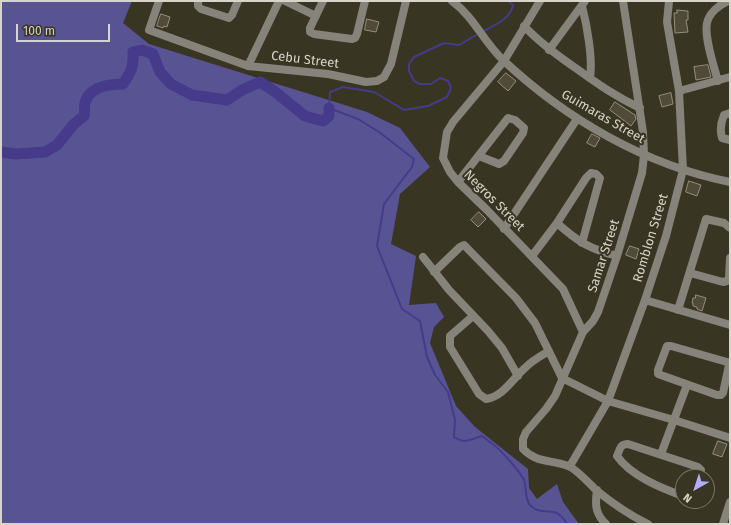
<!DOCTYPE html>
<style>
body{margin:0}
#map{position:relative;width:731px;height:525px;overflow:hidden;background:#393523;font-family:"Fira Sans",sans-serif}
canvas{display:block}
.frame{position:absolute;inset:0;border:2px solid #d7d4c9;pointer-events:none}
.north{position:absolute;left:675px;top:469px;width:40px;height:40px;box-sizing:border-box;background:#393523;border:1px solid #787565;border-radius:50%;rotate:219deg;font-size:11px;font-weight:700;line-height:16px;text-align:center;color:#d7d4c9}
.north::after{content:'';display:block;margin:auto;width:14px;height:18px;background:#b0aefa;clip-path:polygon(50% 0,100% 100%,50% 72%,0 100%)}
.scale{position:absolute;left:16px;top:24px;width:94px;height:18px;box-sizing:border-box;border:2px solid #d7d4c9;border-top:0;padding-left:5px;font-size:12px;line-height:14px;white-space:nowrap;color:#d7d4c9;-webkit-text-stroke:3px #393523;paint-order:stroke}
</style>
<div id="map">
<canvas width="731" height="525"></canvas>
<div class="frame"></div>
<div class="north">N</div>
<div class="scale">100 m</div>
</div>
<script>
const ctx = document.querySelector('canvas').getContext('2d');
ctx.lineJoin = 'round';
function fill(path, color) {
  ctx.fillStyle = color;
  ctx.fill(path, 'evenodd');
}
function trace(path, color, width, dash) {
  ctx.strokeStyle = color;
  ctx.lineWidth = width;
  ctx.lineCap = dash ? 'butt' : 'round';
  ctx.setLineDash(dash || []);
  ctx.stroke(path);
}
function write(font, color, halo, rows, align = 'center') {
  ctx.font = font + ' "Fira Sans",sans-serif';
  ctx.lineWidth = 4;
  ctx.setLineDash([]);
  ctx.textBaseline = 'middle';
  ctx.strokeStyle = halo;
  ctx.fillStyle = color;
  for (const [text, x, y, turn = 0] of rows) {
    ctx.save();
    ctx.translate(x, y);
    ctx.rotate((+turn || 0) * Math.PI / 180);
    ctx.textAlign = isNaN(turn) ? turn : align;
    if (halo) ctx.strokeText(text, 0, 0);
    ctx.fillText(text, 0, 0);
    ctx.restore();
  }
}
fill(new Path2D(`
 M1,1H132L123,23L149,44L367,112L400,128L430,167L400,194L391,244L416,256L409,305L436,303L444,317L434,327L430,343L456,406L475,427L528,469L529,488L537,499L557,484L563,502L579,524H1Z`), '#585494');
trace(new Path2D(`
 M482,32C493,26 511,19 513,5L508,1
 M478,34L459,45L444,43L414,57L409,64V71L414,81L420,84H431L440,78L448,81L451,88L447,97L428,106L404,110L374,92L343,87L330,92L329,108L358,119L379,132L414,159L412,167L384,204L377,246L402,309L420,321L427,357L435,375L448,392L455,420L454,437C465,444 470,440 482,436C486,439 490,442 494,445C501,450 521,473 524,480C527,488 524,500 531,506C544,518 554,502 567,524`), '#453b8a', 2);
trace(new Path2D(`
 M1,152L16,154L45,152L57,145L74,124L84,116C85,112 84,107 85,103C89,87 109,84 123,84C131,72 134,67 133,52L142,50L153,54L160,72L171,84L192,95L227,100L242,90L260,82L274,91L305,116L323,121L329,116V108`), '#453b8a', 11);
const building = new Path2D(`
 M677,10L688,11V20H686L688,32L675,33L674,13H677Z
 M161,14L170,17L167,27L164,26L163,28L157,26Z
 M367,19L379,22L376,32L365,30Z
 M708,65L711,77L696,80L694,67Z
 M506,73L516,81L508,91L498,82Z
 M671,93L673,104L662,107L659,96Z
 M615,102L635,115L636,119L631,126L610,110Z
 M592,134L600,138L595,147L587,143Z
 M689,181L701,185L697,196L686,192Z
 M479,212L486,219L478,227L471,220Z
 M630,246L639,249L636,259L626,255Z
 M696,295L706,298L702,311L697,309V307L693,306V303H692L693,298H695Z
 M718,441L727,444L722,457L713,454Z`);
fill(building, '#504b39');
trace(building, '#948e7a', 1);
trace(new Path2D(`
 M159,1L149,30L248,66L328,74L366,82L377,81L384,77L391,64L406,1
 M198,1V6L201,9L229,18L232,15L238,1
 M285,1L316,16
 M323,1L310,28V32L314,34L352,39L355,38L357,34L365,1
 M452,1C474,17 483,41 503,60C566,119 645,165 730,182
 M540,1L504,61L453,122L447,132L443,158L450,172L458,182L487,210L563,289L583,332
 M623,1L643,132L644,155L642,173L617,256L598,312L593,321L583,332L555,396L546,409L526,432L523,439V449C538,464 550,459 568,466C575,468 590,484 596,490C612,503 629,515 648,524
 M582,6C587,25 593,59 590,78
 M524,26C540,43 558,56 577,69C598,84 616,97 640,108
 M549,50L585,1
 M248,66L279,1
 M718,81C714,67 704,37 707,23C709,13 719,5 728,1
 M679,91L730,77
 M730,113L724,115C721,122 720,131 722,138L730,140
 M458,182L508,118L515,120L524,128L523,133L504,161L499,164L479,156
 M557,223C578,242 590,249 617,256
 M504,229L577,119
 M532,256L557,223L586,178L591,173L596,174L600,178L582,243
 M423,257L449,290L488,331L502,348L518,376
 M434,272L460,247L464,245L516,298L535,323L562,378L608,401L674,420L730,438
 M690,273L723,282L727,281L729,278L730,258
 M645,300L730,325
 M678,310L706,219L724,223L730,228
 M473,316L450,336V347L479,394L486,399C504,396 513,378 526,367C533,360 541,356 549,351
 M667,346H671L727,362L729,365L723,393L721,395H717L658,374V370Z
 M661,454L687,385
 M570,466L608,401L645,300L666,236L683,170L679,91L667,22L669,1
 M597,490C595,504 595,514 606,524
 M683,496C661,488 631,476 617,456C620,449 620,444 628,444L698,467L701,470L699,477
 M723,524L730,502`), '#86837b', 8);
write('13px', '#d7d4c9', '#393523', [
 ["Cebu Street",305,60,7],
 ["Guimaras Street",603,117,30],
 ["Negros Street",494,201,45],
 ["Romblon Street",651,238,-73],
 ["Samar Street",604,256,-72]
]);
</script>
